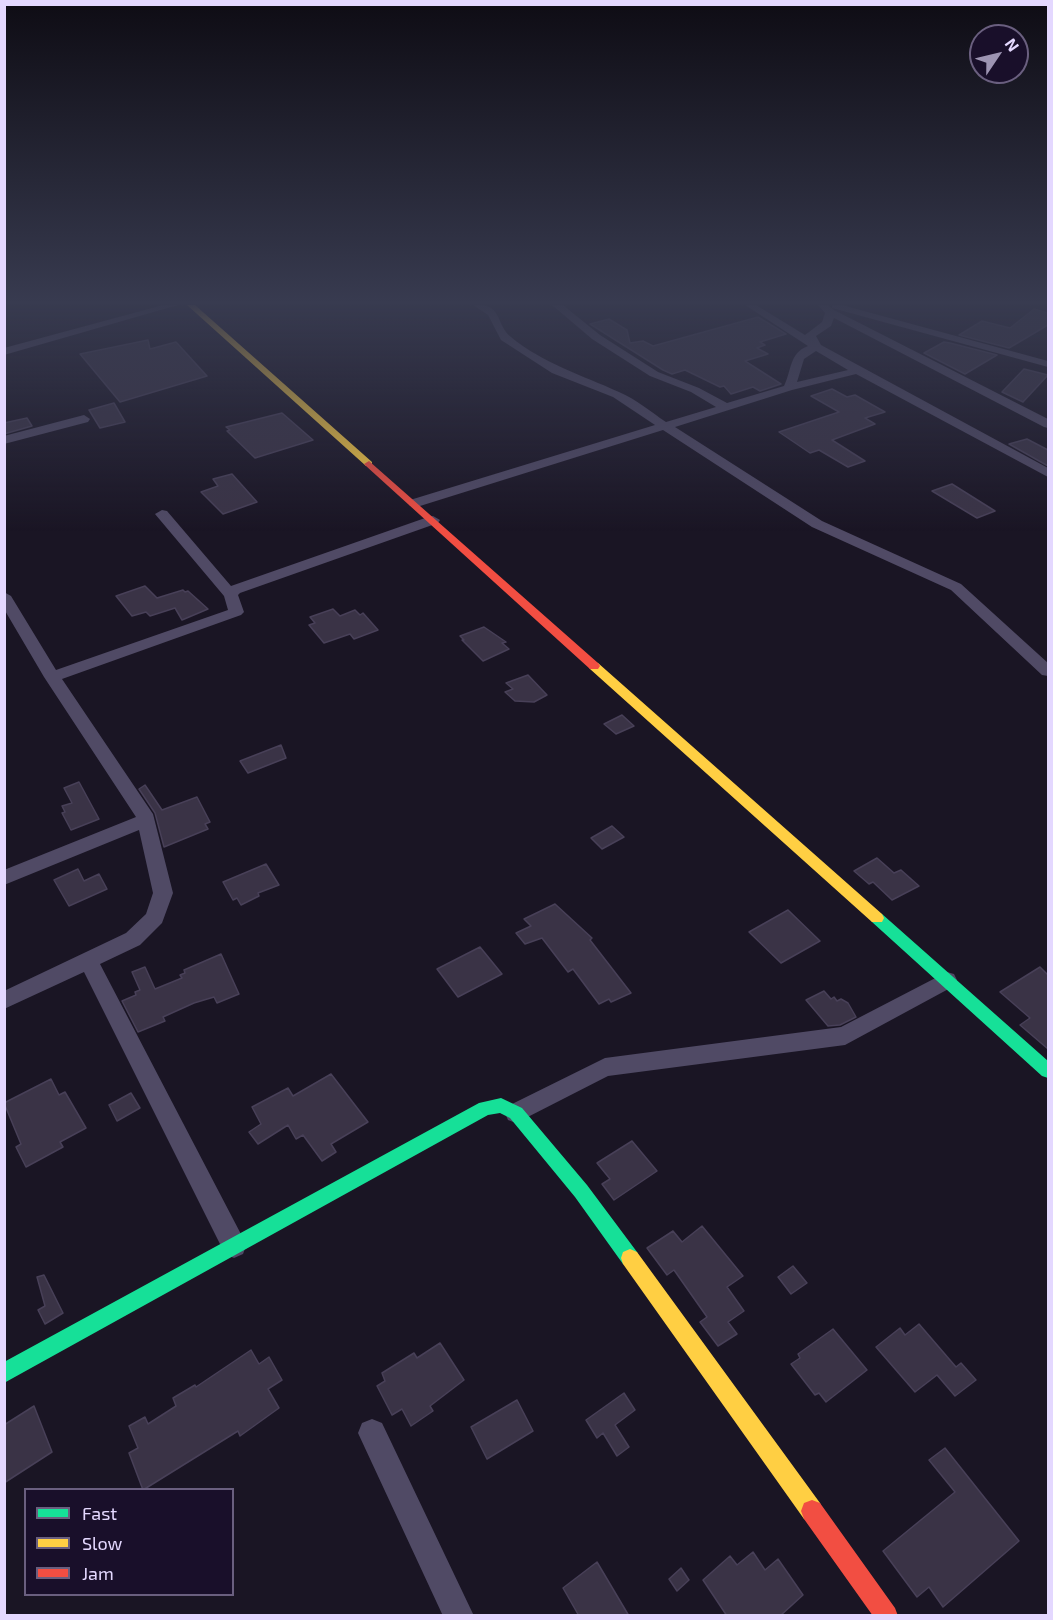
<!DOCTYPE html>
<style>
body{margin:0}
#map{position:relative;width:1053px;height:1620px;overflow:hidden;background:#1a1524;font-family:"Exo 2",sans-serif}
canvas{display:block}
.frame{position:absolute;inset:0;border:6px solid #e4d8ff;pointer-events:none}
.legend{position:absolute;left:24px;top:1488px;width:210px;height:108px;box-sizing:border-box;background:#190f2a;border:2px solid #6a5f7f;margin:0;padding:8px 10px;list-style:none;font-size:18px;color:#e4d8ff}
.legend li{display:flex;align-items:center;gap:12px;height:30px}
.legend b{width:30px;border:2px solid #6a5f7f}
.north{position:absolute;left:969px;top:24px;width:60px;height:60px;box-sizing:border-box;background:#190f2a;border:2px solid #6a5f7f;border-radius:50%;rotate:55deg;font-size:16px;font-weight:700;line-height:24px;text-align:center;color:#e4d8ff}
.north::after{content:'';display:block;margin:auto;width:21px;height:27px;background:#9d94b2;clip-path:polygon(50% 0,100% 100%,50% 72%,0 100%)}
</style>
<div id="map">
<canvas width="1053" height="1620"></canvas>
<div class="frame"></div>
<ul class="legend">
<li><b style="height:8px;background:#16e098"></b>Fast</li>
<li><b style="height:8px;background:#ffcf43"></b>Slow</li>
<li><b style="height:8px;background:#f24e42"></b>Jam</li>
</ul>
<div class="north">N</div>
</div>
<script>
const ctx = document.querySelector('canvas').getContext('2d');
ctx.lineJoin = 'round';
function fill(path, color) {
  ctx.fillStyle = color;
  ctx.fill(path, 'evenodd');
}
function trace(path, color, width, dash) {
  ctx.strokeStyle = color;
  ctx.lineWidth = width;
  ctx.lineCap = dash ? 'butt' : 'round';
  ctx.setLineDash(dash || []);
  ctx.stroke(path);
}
const building = new Path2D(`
 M1034,309L1048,313V325L1009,348L959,335L982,321L1010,328Z
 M758,317L786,334L760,342L765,345L757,348L768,354L745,361L781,384L760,391L753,387L731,394L724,386L720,387L685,370L672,374L663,370L590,324L609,319L627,330L630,343L643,341L653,346Z
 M148,340L150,349L176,342L207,376L120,402L80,354Z
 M944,342L950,343L997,355L965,374L924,353Z
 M1024,369L1048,375L1023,402L1002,392Z
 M832,389L847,397L855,395L885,412L865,418L875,424L832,440L865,461L848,467L819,450L810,453L779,432L839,412L811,396Z
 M114,403L125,422L100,428L89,410Z
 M282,413L313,440L255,458L227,431L230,430L226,427Z
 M27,418L32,426L4,434V423Z
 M1027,439L1048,450V466L1009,444Z
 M232,474L257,502L223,514L201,492L218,486L213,479Z
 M952,484L995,511L977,518L932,491Z
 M145,586L157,598L183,590L185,592L188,591L208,609L182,620L175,608L150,616L146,612L132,616L116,596Z
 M333,609L340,616L355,610L360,615L363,613L378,630L354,639L350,634L324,643L309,625L315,623L310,617Z
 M484,627L506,642L502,643L509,649L483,661L462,640H464L460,636Z
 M528,675L547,695L534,702L515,701L505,692L513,689L506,683Z
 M622,715L634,726L616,734L604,724Z
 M281,745L286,758L248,773L240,761Z
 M79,782L99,819L71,830L62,813L65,812L62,806L72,803L64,788Z
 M145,785L162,810L197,797L210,822L205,824L208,829L164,847L155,813L139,789Z
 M612,826L624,837L602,849L591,838Z
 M877,858L894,873L901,870L919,886L892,900L873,882L869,884L854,871Z
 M266,864L279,885L258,893L259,896L241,905L237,898L233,900L223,882Z
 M78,869L84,881L99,874L107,889L69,906L54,880Z
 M555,904L592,938L590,940L631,993L611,1002L609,999L599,1004L573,969L568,972L542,938L525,944L516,933L531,926L524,919Z
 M788,910L820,941L781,963L749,932Z
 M480,947L502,974L458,997L437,969Z
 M221,954L239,994L217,1003L214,997L194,1003L163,1017L165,1021L138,1032L122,1001L136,995L135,992L140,990L132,972L145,967L155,989L182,978L180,975L185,973L184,970Z
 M1040,967L1048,975V1049L1020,1025L1030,1018L1000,992Z
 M824,991L831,999L834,997L837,1001L841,999L848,1003L856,1017L840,1025L828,1026L806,1000Z
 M331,1074L368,1122L331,1144L336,1152L322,1161L303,1135L296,1139L288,1125L258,1144L249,1132L261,1124L252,1107L288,1088L293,1096Z
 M51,1079L59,1095L65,1092L86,1128L60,1142L63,1147L26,1167L16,1147L21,1144L4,1103Z
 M131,1093L140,1108L117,1121L109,1105Z
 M632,1141L657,1171L614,1200L602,1184L610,1179L597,1163Z
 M702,1226L743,1276L727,1287L744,1311L728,1322L737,1334L718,1346L700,1322L707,1317L674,1270L667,1275L647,1248L673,1231L682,1242Z
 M793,1266L807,1283L791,1294L778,1277Z
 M44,1275L63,1313L45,1324L38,1310L45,1306L37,1277Z
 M919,1324L956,1367L961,1363L976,1380L955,1396L937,1375L915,1392L876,1347L900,1328L905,1335Z
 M833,1329L867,1370L826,1402L819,1393L815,1395L791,1364L800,1358L798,1354Z
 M440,1343L464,1380L430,1406L433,1411L411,1426L402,1409L392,1415L377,1386L385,1381L382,1373L414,1353L417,1358Z
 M251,1350L259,1364L269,1357L282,1380L268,1389L279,1408L240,1436L238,1431L143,1490L129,1453L138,1448L129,1426L145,1417L148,1424L176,1406L173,1398L195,1385L196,1387Z
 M624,1393L635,1410L615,1425L629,1447L617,1456L603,1433L597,1438L586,1420Z
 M517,1400L533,1431L487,1459L471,1427Z
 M34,1406L52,1452L4,1483V1425Z
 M945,1448L1019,1541L943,1607L929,1587L917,1597L883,1551L955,1492L929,1460Z
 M753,1552L765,1570L778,1559L803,1595L780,1616H727L703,1580L730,1556L737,1565Z
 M597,1562L629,1616H579L563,1588Z
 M681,1568L689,1580L677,1591L669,1579Z`);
fill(building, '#3a3346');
trace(building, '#484058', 1.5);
fill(new Path2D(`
 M163,305H178L4,355V348Z
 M473,305C503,302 495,324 511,337C544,364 582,375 619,392C636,399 651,412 666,422L716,407L691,392L650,376L592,339L552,305H563L600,335L658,372L699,388L727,403L784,386C792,370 789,353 808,346L745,305H756L805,335L822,322L825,313L818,305H828L834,310L1048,419V428L1044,427L834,318L831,326L816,336L821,345L1048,468V477L856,374L792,390L675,427L822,521L961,584L1048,663V676L1042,675L951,590L812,527L663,430L420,506H410L408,503L410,500L655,425L613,397L552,373L501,340L488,315ZM816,351L848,370L797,382L804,359Z
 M832,305H842L1048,361V367L832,308Z
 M84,415L90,419L88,422L4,444V436Z
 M162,510L167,511L231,586L428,517L433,516L440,520L438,523L240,593L238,595L244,612L241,615L62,679L153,814L173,893L162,923L140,945L100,964L243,1238L246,1246L243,1254L234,1258L225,1254L84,972L4,1009V991L126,933L146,914L153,893L139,830L4,885V870L136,817L44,677L4,609V592L11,596L56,670L228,610L224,596L155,514Z
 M947,972L954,974L957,980L954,986L845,1045L608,1076L516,1123L508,1120L505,1113L508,1106L605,1058L841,1027Z
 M372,1419L382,1423L474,1616H443L358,1433L362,1423Z`), '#504a65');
fill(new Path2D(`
 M877,912L882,914L1048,1061V1078L1042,1076L872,922L870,918L872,914Z
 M501,1098L522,1108L587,1185L637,1252L639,1258L637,1264L630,1267L623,1264L575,1197L510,1118L500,1113L488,1115L4,1383V1362L479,1103Z`), '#16e098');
fill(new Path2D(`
 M187,305H195L372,462V466H366Z
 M594,662L598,663L882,914L884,918L882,922H872L590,669L588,666L590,663Z
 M630,1249L637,1252L820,1503L823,1511L820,1519L812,1522L804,1519L623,1264L621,1258L623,1252Z`), '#ffcf43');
fill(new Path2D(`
 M369,461L598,663L600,666L598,669H590L366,466L364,464Z
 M812,1500L820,1503L895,1608L898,1616H873L804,1519L801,1511L804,1503Z`), '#f24e42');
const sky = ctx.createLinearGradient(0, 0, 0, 531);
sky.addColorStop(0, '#0e0c14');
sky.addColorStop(0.57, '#383b50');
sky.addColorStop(1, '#383b5000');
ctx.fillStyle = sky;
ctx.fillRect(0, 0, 1053, 531);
</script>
